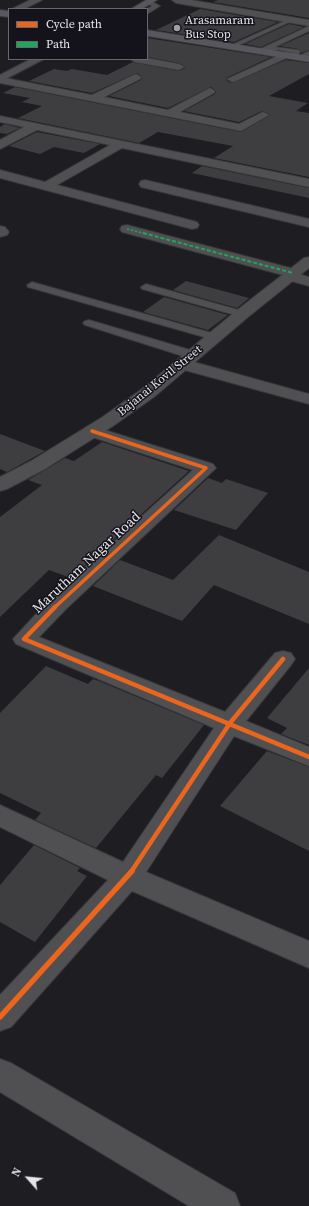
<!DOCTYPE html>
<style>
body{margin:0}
#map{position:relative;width:309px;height:1206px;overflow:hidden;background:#1e1e22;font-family:"Source Serif 4",serif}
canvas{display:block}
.legend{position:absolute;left:8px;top:8px;width:140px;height:52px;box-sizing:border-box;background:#14131b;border:1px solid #67676d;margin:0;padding:5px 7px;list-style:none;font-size:12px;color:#e4e4e9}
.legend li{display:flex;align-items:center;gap:8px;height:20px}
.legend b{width:20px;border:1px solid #67676d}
.north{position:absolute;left:8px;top:1158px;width:40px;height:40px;-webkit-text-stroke:3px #14131b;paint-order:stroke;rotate:297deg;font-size:11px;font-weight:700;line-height:16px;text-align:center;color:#e4e4e9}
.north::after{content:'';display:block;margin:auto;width:14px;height:18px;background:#e4e4e9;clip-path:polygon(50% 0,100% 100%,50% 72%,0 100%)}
</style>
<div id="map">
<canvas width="309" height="1206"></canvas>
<ul class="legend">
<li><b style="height:5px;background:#eb651d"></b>Cycle path</li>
<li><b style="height:5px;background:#20a55d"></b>Path</li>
</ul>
<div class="north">N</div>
</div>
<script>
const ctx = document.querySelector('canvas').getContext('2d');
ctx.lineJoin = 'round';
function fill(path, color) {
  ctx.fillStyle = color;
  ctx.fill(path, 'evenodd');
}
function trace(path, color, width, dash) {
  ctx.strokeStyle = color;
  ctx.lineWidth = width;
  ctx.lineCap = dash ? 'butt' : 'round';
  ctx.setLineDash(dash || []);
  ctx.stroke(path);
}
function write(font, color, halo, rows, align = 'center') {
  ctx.font = font + ' "Source Serif 4",serif';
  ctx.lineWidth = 3;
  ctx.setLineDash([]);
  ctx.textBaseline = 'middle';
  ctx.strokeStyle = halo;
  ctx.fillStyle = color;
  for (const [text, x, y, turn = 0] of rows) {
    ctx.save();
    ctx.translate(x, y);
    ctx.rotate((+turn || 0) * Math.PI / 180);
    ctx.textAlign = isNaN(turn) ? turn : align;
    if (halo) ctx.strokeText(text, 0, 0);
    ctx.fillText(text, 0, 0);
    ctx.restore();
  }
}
fill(new Path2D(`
 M218,0H309V18L213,2Z
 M200,9L278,22L234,42L156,30Z
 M289,24L304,27L261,47L245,44Z
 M309,33V50L301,53L299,49L280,46Z
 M147,38L271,57L226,78V80L231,83L286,60L309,63V74L269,96L308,103L296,111L309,113V177L214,158L233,146L158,132L139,143L18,118L42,106L22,102L30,98L3,93L15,87L241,132L270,115L262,111L239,122L184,111L215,94L216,91L211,87L168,108L109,96L141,80L142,77L137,73L92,93L29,81L54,69L67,71L72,69L107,75L133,62L179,71L185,68L179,63L147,57Z
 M5,124L20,128L7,134L0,133V127Z
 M37,132L100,144L84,153L54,147L40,154L9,146Z
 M202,166L309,188V198L192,173Z
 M186,281L249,298L237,308L173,290Z
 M164,297L228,315L208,330L143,312Z
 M0,434L45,451L7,472L0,469Z
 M102,442L189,471L71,578L49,570L0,617V517L42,485L28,480L65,458L74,461Z
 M208,478L222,483L226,479L268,493L236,530L174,510Z
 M219,535L309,572V624L214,585L182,621L93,586L120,560L173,580Z
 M46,666L88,684L93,679L99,681L204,725L162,778L156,775L96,848L35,820L41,813L0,793V713Z
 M309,668V745L281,734L287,728L267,718Z
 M267,751L309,767V851L220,806Z
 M34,845L80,868L77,871L87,876L35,942L0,922V885Z`), '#3e3e41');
const service = new Path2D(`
 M147,1H151L160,6L147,14V9L152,6L147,3Z
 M289,19L294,20L233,48L227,47Z
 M309,26V31L275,47L299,50L300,52L296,58H290L292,53L279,50L260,53L256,51Z
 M32,282L219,335L221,337L219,339H211L28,287L27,285Z
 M146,284L246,312L248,314L242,317L142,289L141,287Z
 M89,320L197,352L199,355L197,358H189L85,325L83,323L85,321Z`);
const minor = new Path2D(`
 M30,0H42L24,9H12Z
 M172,0H191L309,20V26L176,3Z
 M309,51V58L302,60L297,57Z
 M286,52L289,53L291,55L289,57L236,81L232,82L227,79Z
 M147,58L179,64L184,67L179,70L135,62L130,59Z
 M136,74L141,77L140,79L104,97L168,110L210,88L215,91L214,93L180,112L239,124L263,112L269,115L241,131L0,83V77L92,95Z
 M0,116L309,179V187L122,148L57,185L197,222L199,225L197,228L192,229L0,178V170L45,182L110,145L37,130L0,149V140L24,127L0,122Z
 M145,180L309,219V227L141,187L139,184L141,181Z
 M127,225L298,270L299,274L309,277V286L284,279L283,275L122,232L120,229L122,226Z
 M0,226L5,227L9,232L7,235L0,237Z
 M183,359L309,394V404L177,368L175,364L177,360Z
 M92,426L213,464L216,468L66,609L39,637L225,712L275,653L283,651L291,653L295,659L291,665L246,721L309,747V766L234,736L146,872L309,941V968L132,891L11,1027L0,1031V995L108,880L0,827V805L123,862L214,728L16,644L13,639L50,599L193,470L86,435L83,431L86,427Z
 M0,1059L11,1063L235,1193L240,1206H189L0,1092Z`);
const tertiary = new Path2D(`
 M31,59H44L0,82V75Z
 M309,257V268L248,317L154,397L113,426L45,469L7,489L0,491V477L31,461L101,418L142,389L236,311L304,258Z`);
const secondary = new Path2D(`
 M146,0H157L142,9H131Z
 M0,10L9,11V17L0,16Z
 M147,30L309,56V62L147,36Z`);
trace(service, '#38383b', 2);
trace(minor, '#38383b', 2);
trace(tertiary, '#38383b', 2);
trace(secondary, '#38383b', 2);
fill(service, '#505053');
fill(minor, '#505053');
fill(tertiary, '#505053');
fill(secondary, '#59575e');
trace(new Path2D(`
 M127,229L147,234`), '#20a55d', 1.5, [2.5, 1.5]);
trace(new Path2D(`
 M143,233L293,273`), '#20a55d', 2, [4, 2]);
trace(new Path2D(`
 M54,608L206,468L92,431`), '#eb651d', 3.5);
trace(new Path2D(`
 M55,607L24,639L309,757
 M131,872L230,723L283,659`), '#eb651d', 4.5);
trace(new Path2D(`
 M0,1017L132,871`), '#eb651d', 5.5);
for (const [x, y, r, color] of [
 [177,28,4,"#9f9fa3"]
]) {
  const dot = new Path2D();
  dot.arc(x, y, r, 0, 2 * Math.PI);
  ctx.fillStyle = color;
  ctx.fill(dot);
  trace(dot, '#14131b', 1.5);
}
write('12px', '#e4e4e9', '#14131b', [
 ["Arasamaram",185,21],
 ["Bus Stop",185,35]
], 'left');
write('12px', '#e4e4e9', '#14131b', [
 ["Bajanai Kovil Street",160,381,-39]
]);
write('14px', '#e4e4e9', '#14131b', [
 ["Marutham Nagar Road",87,563,-43]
]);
</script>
